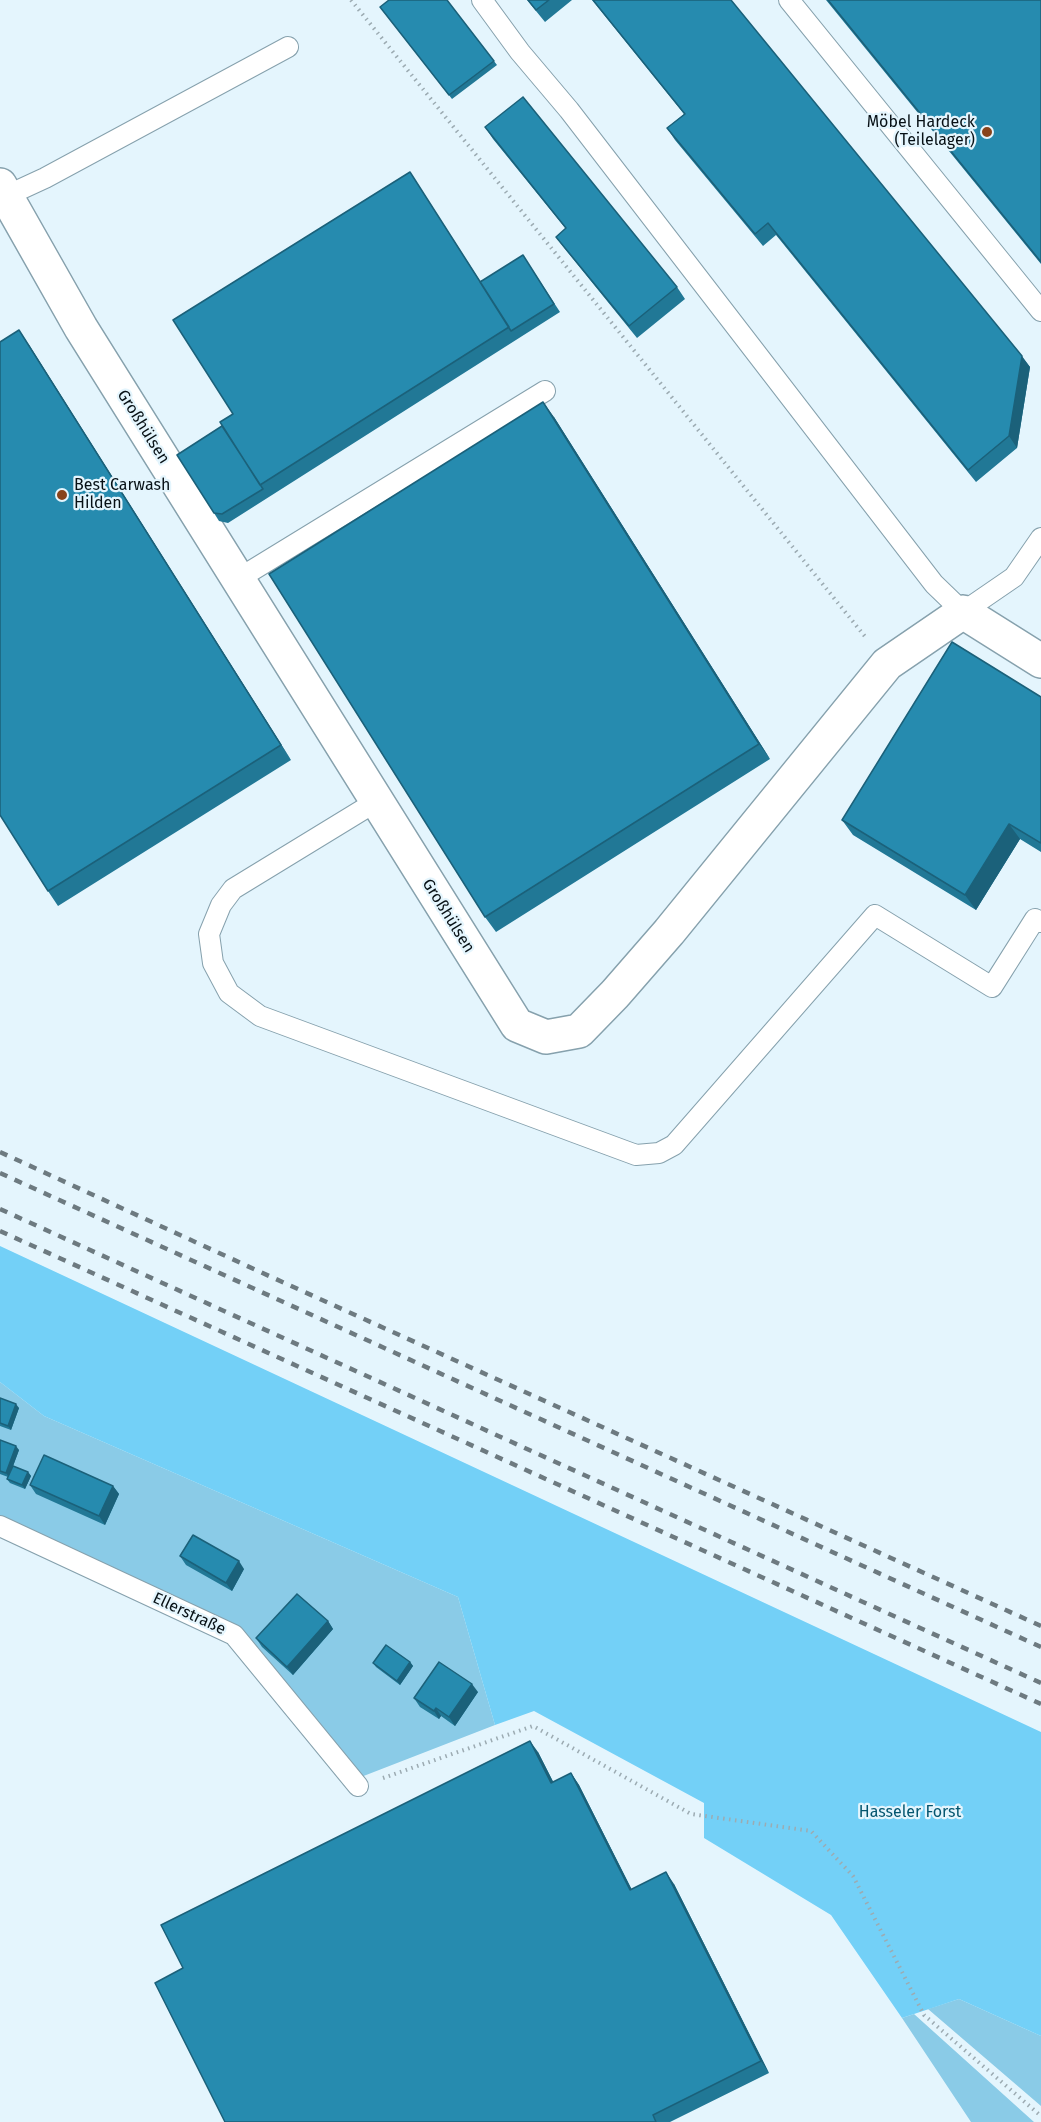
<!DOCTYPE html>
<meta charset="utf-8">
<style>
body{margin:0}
canvas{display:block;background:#e4f5fd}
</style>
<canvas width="1041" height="2122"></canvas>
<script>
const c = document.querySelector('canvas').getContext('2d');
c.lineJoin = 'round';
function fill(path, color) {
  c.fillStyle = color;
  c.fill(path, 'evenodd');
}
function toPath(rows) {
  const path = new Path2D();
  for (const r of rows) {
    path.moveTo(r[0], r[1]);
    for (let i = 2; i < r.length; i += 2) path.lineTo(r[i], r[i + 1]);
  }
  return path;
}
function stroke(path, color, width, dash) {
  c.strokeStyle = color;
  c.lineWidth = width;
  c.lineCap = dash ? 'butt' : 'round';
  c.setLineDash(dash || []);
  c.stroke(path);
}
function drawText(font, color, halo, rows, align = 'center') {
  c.font = font + ' "Fira Sans",sans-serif';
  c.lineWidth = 4.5;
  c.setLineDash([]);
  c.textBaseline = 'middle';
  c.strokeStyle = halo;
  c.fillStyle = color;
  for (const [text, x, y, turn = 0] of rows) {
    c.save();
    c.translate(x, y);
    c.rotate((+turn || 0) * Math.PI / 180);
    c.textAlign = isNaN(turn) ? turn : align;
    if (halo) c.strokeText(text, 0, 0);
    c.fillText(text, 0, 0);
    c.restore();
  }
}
const green = toPath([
 [0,1382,44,1416,458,1597,495,1725,361,1777,238,1631,0,1519],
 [959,1999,1041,2036,1041,2106,928,2009],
 [914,2014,1034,2122,971,2122,902,2018]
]);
const forest = toPath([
 [0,1246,1041,1732,1041,2036,959,1999,902,2018,831,1915,704,1838,704,1803,534,1711,495,1725,458,1597,44,1416,0,1382]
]);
const path = toPath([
 [351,0,867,639],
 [383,1778,533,1726,691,1814,811,1831,853,1876,924,2015,1041,2116]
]);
const lane = toPath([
 [482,0,520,52,569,110,934,584,963,612,1014,577,1041,538],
 [789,0,1041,311],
 [6,196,45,178,288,47],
 [238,579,545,391],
 [377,801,233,889,221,905,209,934,213,963,229,993,260,1016,636,1155,659,1153,674,1145,875,915,992,987,1035,919,1041,922],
 [0,1526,234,1635,358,1786]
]);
const street = toPath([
 [0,185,81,328,517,1025,546,1037,579,1031,615,994,669,932,887,664,963,612,1041,661]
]);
const rail = toPath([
 [0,1152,256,1270,1041,1626],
 [0,1173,1041,1647],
 [0,1209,1041,1683],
 [0,1231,1041,1704]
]);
const wall = toPath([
 [447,0,497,65,452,99,380,7],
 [527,0,572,0,545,22],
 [592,0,731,0,1030,367,1017,448,976,482,776,235,763,246,675,140,667,128,684,114],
 [826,0,1041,0,1041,264],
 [485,127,677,287,685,299,637,338,565,249,556,237,566,229,493,139],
 [410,172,480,281,528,263,560,312,228,523,219,521,214,513,233,414],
 [29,345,291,760,58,906,48,891],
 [554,417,770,759,496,932,485,917],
 [1041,697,1041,852,1020,839,976,910,853,835,842,820],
 [0,1398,19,1408,11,1430,0,1426],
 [0,1440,19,1450,13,1466,28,1472,31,1476,25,1489,10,1483,7,1479,8,1477,0,1474],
 [30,1485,113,1486,119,1494,105,1525,36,1494],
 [180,1556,244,1569,232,1591,186,1565],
 [328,1621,333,1629,293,1675,262,1647,256,1638],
 [410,1662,413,1666,400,1685,376,1667,373,1663],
 [478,1692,455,1726,441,1716,439,1719,420,1707,414,1698],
 [538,1752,553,1782,571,1773,579,1785,632,1890,674,1884,769,2073,670,2122,225,2122,183,1968]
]);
const shadedWall = toPath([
 [19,330,29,345,291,760,281,745],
 [1022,356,1030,367,1017,448,1009,436],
 [543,402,554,417,770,759,759,744],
 [1009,824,1020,839,976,910,965,895],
 [16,1404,19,1408,11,1430,8,1426],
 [16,1446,19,1450,9,1477,6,1473],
 [28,1472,31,1476,25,1489,22,1485],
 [113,1486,119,1494,105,1525,99,1516],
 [239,1561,244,1569,232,1591,226,1583],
 [328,1621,333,1629,293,1675,287,1667],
 [410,1662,413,1666,400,1685,397,1681],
 [472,1684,478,1692,455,1726,449,1717],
 [436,1708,441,1716,439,1719,434,1711],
 [530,1741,538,1752,560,1795,551,1783],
 [571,1773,579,1785,638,1902,630,1890],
 [666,1872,674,1884,769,2073,761,2061]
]);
const building = toPath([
 [389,0,447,0,494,61,449,95,380,7,389,0],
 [528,0,549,0,536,10,528,0],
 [593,0,731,0,1022,356,1009,436,968,470,768,223,755,234,667,128,685,114,593,0],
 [828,0,1041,0,1041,262,828,0],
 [523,97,677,287,629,326,556,237,566,228,485,127,523,97],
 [410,172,509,327,260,485,220,422,233,414,173,320,410,172],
 [523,255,554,304,511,331,480,282,523,255],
 [19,330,281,745,48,891,0,815,0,342,19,330],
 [543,402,759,744,485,917,269,574,543,402],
 [222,426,263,489,222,514,214,513,177,455,222,426],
 [952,642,1041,697,1041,843,1009,824,965,895,842,820,952,642],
 [0,1398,16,1404,8,1426,0,1423,0,1398],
 [0,1440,16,1446,6,1473,0,1471,0,1440],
 [44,1455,113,1486,99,1516,30,1485,44,1455],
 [13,1466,28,1472,22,1485,7,1479,13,1466],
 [193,1535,239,1561,226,1583,180,1556,193,1535],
 [297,1594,328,1621,287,1667,256,1638,297,1594],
 [386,1645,410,1662,397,1681,373,1663,386,1645],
 [439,1662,472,1684,449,1717,436,1708,434,1711,414,1698,439,1662],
 [530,1741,551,1783,571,1773,630,1890,666,1872,761,2061,653,2115,656,2122,225,2122,155,1983,183,1968,161,1925,530,1741]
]);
const markers = [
 [987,132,6,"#88431b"],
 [62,495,6,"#88431b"]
];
const poiNames = [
 ["Möbel Hardeck",975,123],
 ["(Teilelager)",975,141],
 ["Best Carwash",74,486,"left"],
 ["Hilden",74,504,"left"]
];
const streetNames = [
 ["Großhülsen",143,427,58],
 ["Großhülsen",448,916,58],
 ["Ellerstraße",189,1614,25]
];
const parkNames = [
 ["Hasseler Forst",910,1813]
];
fill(green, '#8acbe7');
fill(forest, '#73d0f7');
stroke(lane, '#86a1ad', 22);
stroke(street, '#86a1ad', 36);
stroke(path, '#9cabb2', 4, [1.5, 4.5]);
stroke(lane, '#fff', 20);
stroke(street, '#fff', 33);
stroke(rail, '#6d7a80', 4.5, [8, 8]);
fill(wall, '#217896');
fill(shadedWall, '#1b617a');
fill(building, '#268baf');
stroke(building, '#1b617a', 1.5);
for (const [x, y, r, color] of markers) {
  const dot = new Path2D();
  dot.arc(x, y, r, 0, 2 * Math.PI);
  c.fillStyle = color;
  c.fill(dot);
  stroke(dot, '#e4f5fd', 2);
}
drawText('16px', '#071015', '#e4f5fd', poiNames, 'right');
drawText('16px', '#071015', '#e4f5fd', streetNames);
drawText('16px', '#03556f', '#e4f5fd', parkNames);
</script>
